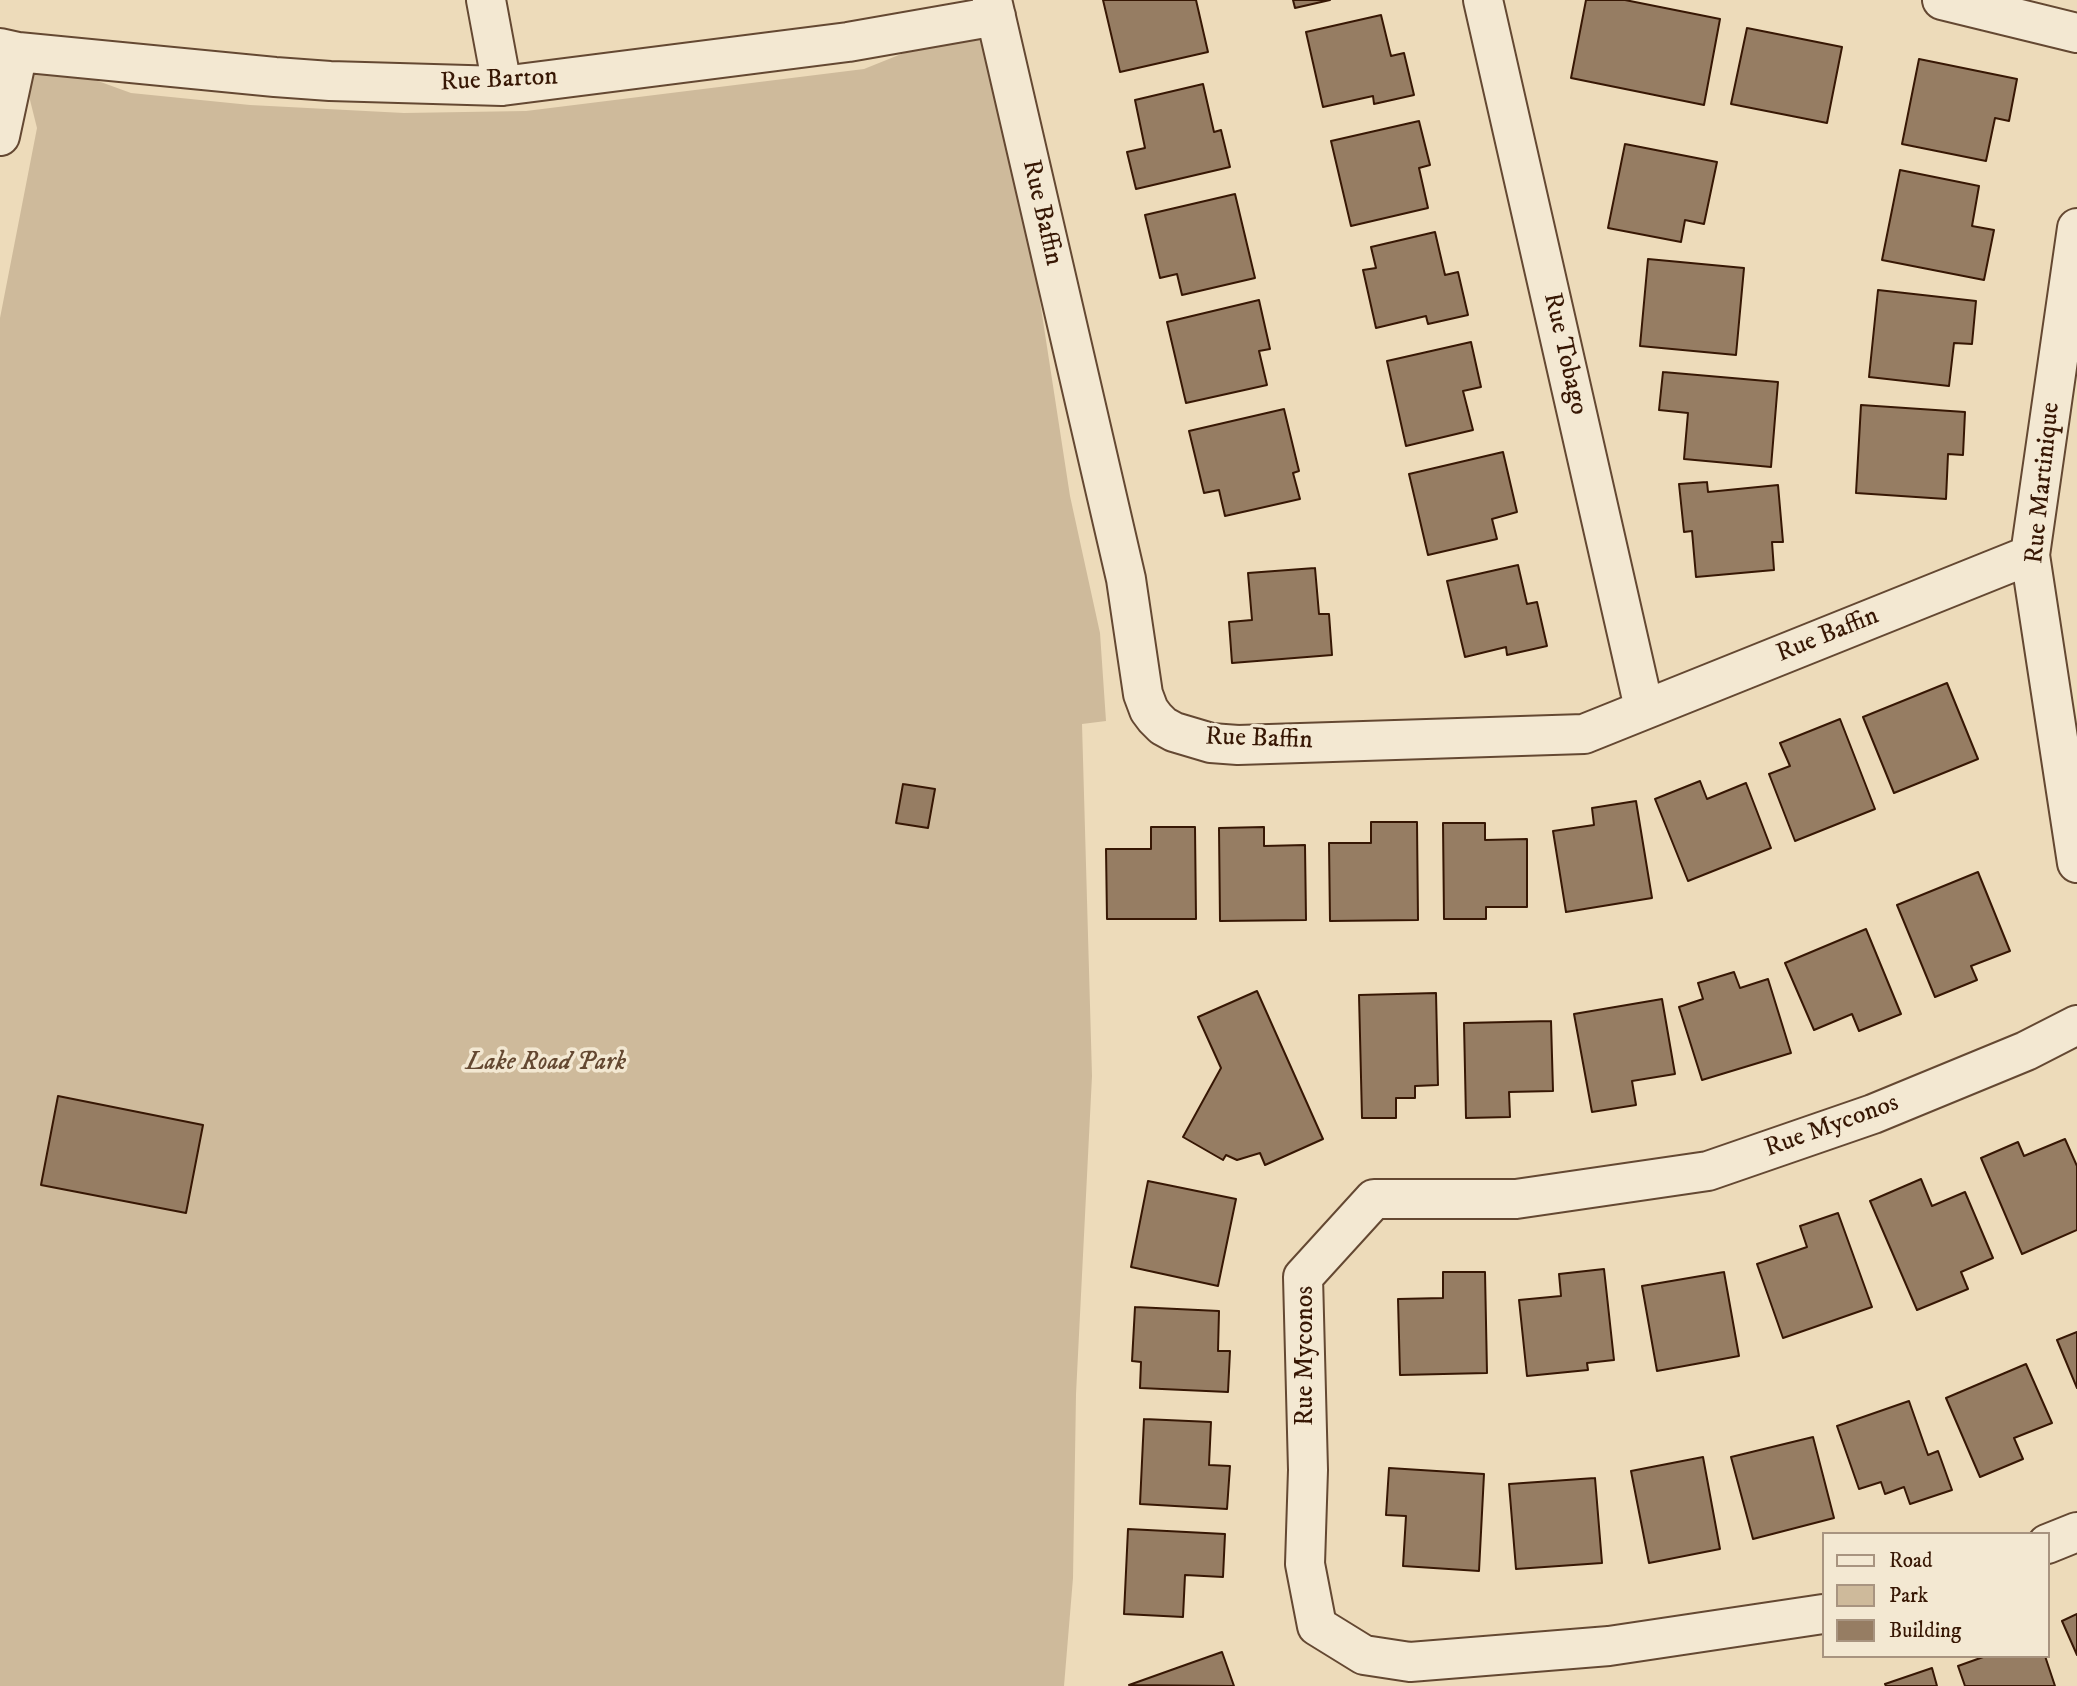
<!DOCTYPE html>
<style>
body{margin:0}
#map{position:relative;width:2077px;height:1686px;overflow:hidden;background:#eddbba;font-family:"IM FELL DW Pica",serif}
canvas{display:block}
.legend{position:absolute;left:1822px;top:1532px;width:228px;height:126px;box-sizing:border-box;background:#f3e8d2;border:2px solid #a89480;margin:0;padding:9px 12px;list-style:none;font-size:21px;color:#371704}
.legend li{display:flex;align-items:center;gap:14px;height:35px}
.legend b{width:35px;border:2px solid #a89480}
</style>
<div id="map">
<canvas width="2077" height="1686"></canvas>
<ul class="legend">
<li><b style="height:9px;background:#f3e8d2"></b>Road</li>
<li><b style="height:19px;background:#ceba9b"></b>Park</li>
<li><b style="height:19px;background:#967d63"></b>Building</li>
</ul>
</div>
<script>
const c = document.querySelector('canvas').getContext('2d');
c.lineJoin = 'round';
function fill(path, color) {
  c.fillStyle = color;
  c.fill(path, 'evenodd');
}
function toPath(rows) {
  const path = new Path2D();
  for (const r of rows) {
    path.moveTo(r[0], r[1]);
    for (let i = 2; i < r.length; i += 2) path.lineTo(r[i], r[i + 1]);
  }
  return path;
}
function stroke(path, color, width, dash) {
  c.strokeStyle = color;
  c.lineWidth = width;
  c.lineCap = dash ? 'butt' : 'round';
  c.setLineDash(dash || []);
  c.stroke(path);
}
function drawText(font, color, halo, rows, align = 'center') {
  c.font = font + ' "IM FELL DW Pica",serif';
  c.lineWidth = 7;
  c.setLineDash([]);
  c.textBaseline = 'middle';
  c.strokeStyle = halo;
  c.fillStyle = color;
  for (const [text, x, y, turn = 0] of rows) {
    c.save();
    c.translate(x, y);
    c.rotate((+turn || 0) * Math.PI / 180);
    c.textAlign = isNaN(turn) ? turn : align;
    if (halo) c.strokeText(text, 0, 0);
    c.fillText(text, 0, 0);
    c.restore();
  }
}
const green = toPath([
 [996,16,1070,496,1100,633,1106,721,1082,724,1092,1076,1076,1394,1073,1578,1064,1686,0,1686,0,318,37,128,18,52,131,93,250,105,404,113,526,111,864,69]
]);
const building = toPath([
 [1103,0,1196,0,1208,52,1120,72,1103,0],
 [1293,0,1330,0,1295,8,1293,0],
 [1586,0,1625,0,1720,19,1704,105,1571,78,1586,0],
 [1381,15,1391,56,1404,53,1414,95,1374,104,1373,96,1323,107,1306,32,1381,15],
 [1747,28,1842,47,1827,123,1731,104,1747,28],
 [1919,59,2017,79,2009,121,1995,118,1986,161,1902,144,1919,59],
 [1203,84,1214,132,1221,130,1230,167,1136,189,1127,152,1145,148,1135,100,1203,84],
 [1419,121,1430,165,1419,168,1428,208,1351,226,1331,141,1419,121],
 [1625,144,1717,162,1704,224,1685,220,1681,242,1608,228,1625,144],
 [1900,170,1979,186,1972,226,1994,230,1984,280,1882,260,1900,170],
 [1235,194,1255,278,1182,295,1177,274,1160,278,1145,215,1235,194],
 [1435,232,1445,275,1458,272,1468,315,1428,324,1426,316,1376,328,1363,270,1376,268,1371,247,1435,232],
 [1648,259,1744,268,1736,355,1640,346,1648,259],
 [1878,290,1976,301,1972,344,1954,343,1949,386,1869,377,1878,290],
 [1259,300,1270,349,1259,351,1267,385,1186,403,1167,322,1259,300],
 [1471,342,1481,387,1463,391,1473,430,1406,446,1387,361,1471,342],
 [1663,372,1778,382,1771,467,1684,459,1688,413,1659,410,1663,372],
 [1861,405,1965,412,1963,455,1948,454,1946,499,1856,493,1861,405],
 [1284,409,1299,471,1293,473,1300,499,1225,516,1219,490,1204,493,1189,431,1284,409],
 [1503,452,1517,512,1492,519,1497,539,1428,555,1409,474,1503,452],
 [1707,482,1708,492,1778,485,1783,542,1772,542,1774,570,1696,577,1692,531,1684,532,1679,484,1707,482],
 [1518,565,1527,604,1537,602,1547,646,1507,655,1506,647,1465,657,1447,581,1518,565],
 [1315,568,1319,614,1329,614,1332,655,1232,663,1229,622,1252,620,1248,573,1315,568],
 [1947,683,1978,759,1894,793,1863,717,1947,683],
 [1840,719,1875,809,1795,841,1769,774,1790,766,1780,743,1840,719],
 [1700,781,1707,799,1746,783,1771,848,1688,881,1655,799,1700,781],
 [903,784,935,789,928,828,896,823,903,784],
 [1636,801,1652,898,1566,912,1553,831,1594,825,1592,808,1636,801],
 [1371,822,1417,822,1418,920,1330,921,1329,843,1371,843,1371,822],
 [1443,823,1485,823,1485,840,1527,839,1527,907,1486,907,1486,919,1444,919,1443,823],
 [1151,827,1195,827,1196,919,1107,919,1106,849,1151,849,1151,827],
 [1264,827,1264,846,1305,845,1306,920,1220,921,1219,828,1264,827],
 [1978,872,2010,951,1971,966,1977,980,1935,997,1897,905,1978,872],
 [1866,929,1901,1014,1859,1031,1852,1014,1814,1030,1785,963,1866,929],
 [1734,972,1740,988,1768,979,1791,1053,1702,1080,1679,1007,1703,999,1698,983,1734,972],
 [1257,991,1323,1139,1265,1165,1260,1153,1237,1160,1226,1155,1223,1160,1183,1137,1221,1068,1198,1017,1257,991],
 [1436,993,1438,1085,1415,1086,1415,1098,1396,1098,1396,1118,1362,1118,1359,995,1436,993],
 [1662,999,1675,1074,1632,1081,1636,1105,1592,1112,1574,1014,1662,999],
 [1551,1021,1553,1091,1509,1092,1510,1117,1466,1118,1464,1023,1551,1021],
 [58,1096,203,1125,186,1213,41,1185,58,1096],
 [2065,1139,2077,1166,2077,1230,2022,1254,1981,1158,2018,1142,2024,1156,2065,1139],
 [1921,1179,1932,1206,1965,1192,1993,1258,1961,1272,1968,1289,1917,1310,1870,1201,1921,1179],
 [1148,1181,1236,1199,1218,1286,1131,1267,1148,1181],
 [1838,1213,1872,1307,1783,1338,1757,1264,1807,1247,1800,1226,1838,1213],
 [1604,1269,1614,1360,1587,1363,1588,1370,1527,1376,1519,1300,1561,1296,1559,1274,1604,1269],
 [1443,1272,1485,1272,1487,1373,1400,1375,1398,1299,1443,1298,1443,1272],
 [1724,1272,1739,1356,1657,1371,1642,1286,1724,1272],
 [1135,1307,1219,1311,1218,1351,1230,1351,1228,1392,1140,1388,1141,1362,1132,1361,1135,1307],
 [2077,1332,2077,1388,2057,1340,2077,1332],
 [2026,1364,2052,1423,2014,1438,2023,1459,1980,1477,1946,1398,2026,1364],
 [1909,1401,1928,1455,1938,1451,1952,1490,1910,1504,1904,1487,1885,1494,1881,1482,1859,1489,1837,1426,1909,1401],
 [1144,1419,1211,1422,1209,1465,1230,1466,1227,1509,1140,1504,1144,1419],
 [1813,1437,1834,1518,1753,1539,1731,1457,1813,1437],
 [1703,1457,1720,1549,1649,1563,1631,1471,1703,1457],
 [1389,1468,1484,1474,1479,1571,1403,1566,1406,1516,1386,1515,1389,1468],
 [1595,1478,1602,1563,1516,1569,1509,1484,1595,1478],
 [1128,1529,1225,1534,1223,1577,1185,1575,1183,1617,1124,1614,1128,1529],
 [2077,1614,2077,1655,2062,1621,2077,1614],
 [1222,1652,1234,1686,1129,1685,1188,1664,1222,1652],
 [1986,1656,2045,1656,2055,1686,1965,1686,1958,1666,1986,1656],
 [1932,1668,1937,1686,1886,1686,1885,1684,1932,1668]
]);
const minor = toPath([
 [486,0,502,86],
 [992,0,1126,579,1143,694,1149,710,1155,718,1163,726,1174,732,1211,743,1238,745,1584,734,2030,555],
 [1483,0,1644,708],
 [1942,0,2077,33],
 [0,48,18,52,275,77,330,81,502,86,848,42,996,16],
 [0,136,18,52],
 [2077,228,2030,555,2077,863],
 [2047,1544,2077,1532],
 [1823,1614,1609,1646,1410,1662,1364,1655,1317,1626,1305,1564,1308,1470,1303,1277,1374,1199,1516,1199,1708,1171,1873,1114,2026,1051,2077,1025]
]);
const streetNames = [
 ["Rue Barton",499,81,-3],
 ["Rue Baffin",1041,213,77],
 ["Rue Tobago",1564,354,77],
 ["Rue Martinique",2044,483,-84],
 ["Rue Baffin",1828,636,-22],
 ["Rue Baffin",1259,740,2],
 ["Rue Myconos",1832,1127,-20],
 ["Rue Myconos",1307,1356,-90]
];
const parkNames = [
 ["Lake Road Park",546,1064]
];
fill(green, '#ceba9b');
fill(building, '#967d63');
stroke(building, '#371704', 2);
stroke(minor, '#644832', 42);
stroke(minor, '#f3e8d2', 38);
drawText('26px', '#371704', '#f3e8d2', streetNames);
drawText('italic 26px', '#644831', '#f3e8d2', parkNames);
</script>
